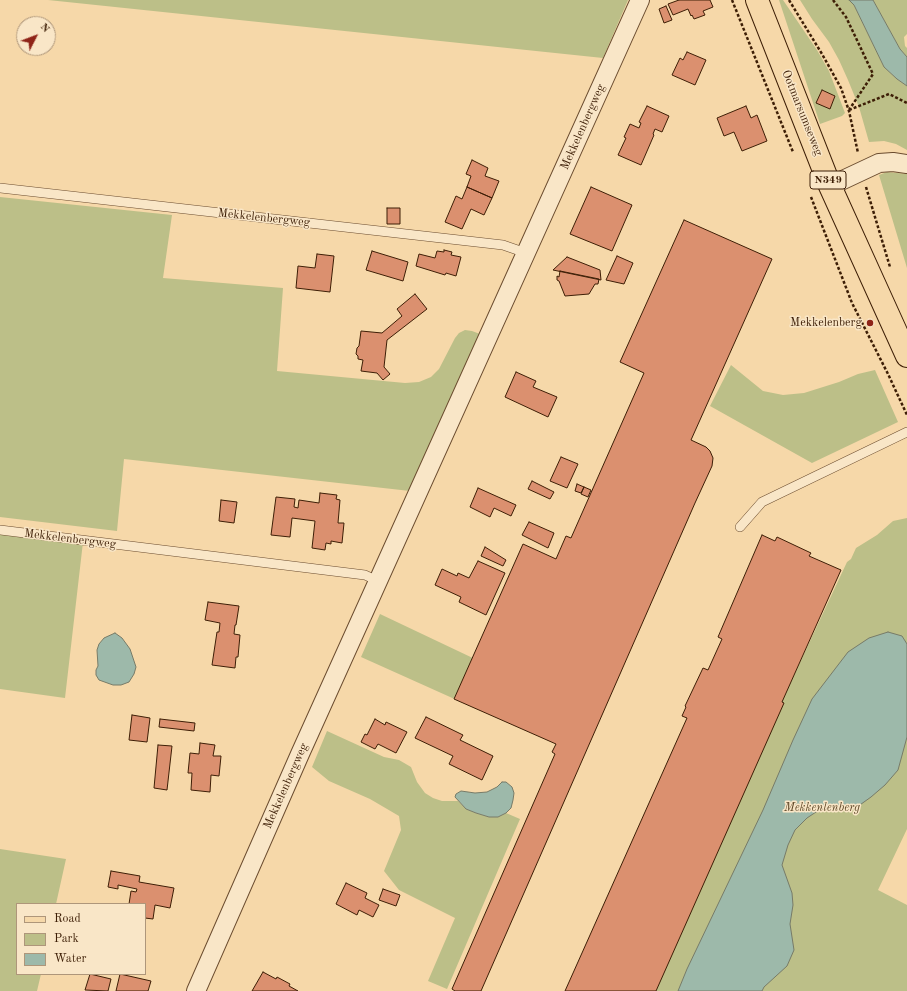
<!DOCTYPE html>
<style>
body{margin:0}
#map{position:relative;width:907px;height:991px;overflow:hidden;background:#f6d8a9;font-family:"Old Standard TT",serif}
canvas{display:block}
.legend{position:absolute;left:16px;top:903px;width:130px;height:72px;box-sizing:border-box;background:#f9e6c7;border:1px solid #ae967a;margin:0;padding:5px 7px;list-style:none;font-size:12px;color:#3d1e06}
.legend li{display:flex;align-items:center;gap:8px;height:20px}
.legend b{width:20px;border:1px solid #ae967a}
.north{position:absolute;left:16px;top:16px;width:40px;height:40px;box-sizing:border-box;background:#f9e6c7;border:1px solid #ae967a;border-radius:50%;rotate:48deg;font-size:11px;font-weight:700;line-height:16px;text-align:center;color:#3d1e06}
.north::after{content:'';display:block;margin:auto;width:14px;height:18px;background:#8f2418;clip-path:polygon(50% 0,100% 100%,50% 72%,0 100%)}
</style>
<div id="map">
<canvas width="907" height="991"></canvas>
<ul class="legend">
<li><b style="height:5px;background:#f6d8a9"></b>Road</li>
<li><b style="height:11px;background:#bcbf88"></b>Park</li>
<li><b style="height:11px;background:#9db9aa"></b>Water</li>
</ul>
<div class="north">N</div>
</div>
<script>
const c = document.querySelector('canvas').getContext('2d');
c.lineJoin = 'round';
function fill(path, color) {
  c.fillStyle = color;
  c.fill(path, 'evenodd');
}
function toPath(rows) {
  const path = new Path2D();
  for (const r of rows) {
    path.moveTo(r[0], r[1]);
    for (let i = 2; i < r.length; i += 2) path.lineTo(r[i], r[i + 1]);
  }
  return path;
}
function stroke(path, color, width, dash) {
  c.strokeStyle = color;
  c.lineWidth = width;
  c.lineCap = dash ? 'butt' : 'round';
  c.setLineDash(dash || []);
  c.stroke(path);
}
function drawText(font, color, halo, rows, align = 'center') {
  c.font = font + ' "Old Standard TT",serif';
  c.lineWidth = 3;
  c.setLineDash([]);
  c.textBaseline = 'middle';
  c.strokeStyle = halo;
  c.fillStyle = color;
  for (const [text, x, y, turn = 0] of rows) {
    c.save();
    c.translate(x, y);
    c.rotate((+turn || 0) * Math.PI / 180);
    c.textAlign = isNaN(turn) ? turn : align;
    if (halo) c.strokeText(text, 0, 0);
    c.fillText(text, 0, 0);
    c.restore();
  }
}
const green = toPath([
 [48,0,628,0,603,58],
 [779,0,783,0,817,50,829,71,845,113,842,116,820,124],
 [800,0,849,0,854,5,884,67,897,79,907,86,907,150,896,144,884,141,869,142,859,107,848,80,839,60,829,42,812,19],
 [873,0,907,0,907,34,904,37,905,46,907,48,907,57,900,49],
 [887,172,907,174,907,268,879,175],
 [0,197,172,215,163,278,283,288,277,371,405,383,419,382,431,377,439,369,455,338,459,333,465,330,472,331,480,334,410,491,124,459,117,531,0,517],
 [731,365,763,391,783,395,804,393,839,382,858,374,875,370,898,422,812,463,710,406],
 [907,518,907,829,878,890,907,905,907,991,646,991,847,562,851,559,856,548,877,535,893,521],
 [0,532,83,542,65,698,0,689],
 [380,614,477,660,459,701,361,657],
 [327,731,384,757,399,760,411,767,417,782,425,793,433,798,442,801,458,801,466,809,476,813,489,817,498,817,506,813,520,819,447,989,428,981,455,918,399,890,384,871,401,830,399,816,370,799,329,781,312,767],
 [0,849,66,859,56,904,17,904,17,974,41,974,37,991,0,991]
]);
const water = toPath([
 [849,0,873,0,900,49,907,57,907,86,897,79,884,67,854,5,849,0],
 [888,632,902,636,907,644,907,737,898,770,885,785,871,797,857,807,842,810,830,809,816,812,807,818,795,830,788,845,782,865,792,893,793,905,790,924,794,950,787,966,764,987,762,991,678,991,687,969,763,810,793,740,812,699,848,652,869,638,888,632],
 [115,633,122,638,130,649,136,667,134,674,129,682,121,685,113,685,99,680,96,675,96,670,98,666,97,650,99,644,104,638,115,633],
 [502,782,506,782,512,787,514,793,513,800,511,808,506,813,498,817,489,817,476,813,466,809,455,797,456,794,461,791,475,793,487,792,497,787,502,782]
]);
const building = toPath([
 [679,0,710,0,713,7,703,11,705,15,694,19,692,15,691,16,688,9,673,15,668,4,679,0],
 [666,6,672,20,664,23,659,9,666,6],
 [687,52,706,60,695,85,672,75,680,58,683,60,687,52],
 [822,90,835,96,830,109,816,103,822,90],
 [647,106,669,116,662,132,655,129,653,134,654,135,641,165,618,155,626,138,624,137,630,124,639,128,641,123,639,122,647,106],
 [746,106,751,118,757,115,767,141,742,151,734,132,724,136,717,118,746,106],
 [472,160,488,168,485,176,499,181,492,198,467,187,471,176,466,174,472,160],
 [467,187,492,198,484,215,471,209,462,229,445,222,456,196,462,199,467,187],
 [591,187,632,205,612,251,570,234,591,187],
 [387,208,400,208,400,224,387,224,387,208],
 [684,220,772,259,691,440,706,447,710,451,713,458,712,466,695,503,481,991,455,991,452,989,555,754,552,752,556,744,454,699,523,544,556,559,566,536,571,538,644,373,620,362,684,220],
 [444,250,452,252,451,255,461,257,456,276,446,273,445,275,416,266,419,254,435,258,437,251,444,252,444,250],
 [372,251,408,262,403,281,366,270,372,251],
 [317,254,334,256,330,292,296,288,298,266,315,268,317,254],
 [617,256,633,263,624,284,606,280,617,256],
 [567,257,600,270,601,280,553,270,567,257],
 [560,271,599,279,598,284,595,284,589,294,565,296,559,281,557,280,557,276,559,277,560,271],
 [415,294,427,309,387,340,384,367,390,374,383,380,377,373,361,371,363,360,358,359,358,356,356,354,357,348,359,346,361,331,382,333,402,316,397,309,415,294],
 [516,372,536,381,533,387,557,397,548,417,505,397,516,372],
 [561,457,578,464,567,488,550,481,561,457],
 [532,481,554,492,550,499,528,489,532,481],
 [577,484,584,487,581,493,575,491,577,484],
 [584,487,591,490,588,497,581,494,584,487],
 [478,488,516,505,511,516,494,508,490,517,470,507,478,488],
 [320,493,337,495,336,499,340,500,338,523,344,523,342,543,331,541,331,544,326,543,325,550,312,548,315,521,292,518,290,537,271,535,276,497,295,499,294,507,298,508,299,500,319,503,320,493],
 [221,500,237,502,234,523,219,521,221,500],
 [529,522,554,533,548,548,522,535,529,522],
 [762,535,775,541,777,537,811,553,809,556,841,570,782,702,784,703,656,991,565,991,687,718,682,716,686,707,685,706,703,668,708,670,722,639,718,637,762,535],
 [485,547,506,560,503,566,481,556,485,547],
 [478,561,505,573,486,615,459,602,461,597,435,585,442,569,457,576,458,573,469,578,478,561],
 [208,602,239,606,236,625,235,625,234,634,240,635,238,657,236,657,235,668,212,665,217,632,219,632,220,623,205,620,208,602],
 [132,715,150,718,147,742,129,740,132,715],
 [426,717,463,735,460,740,493,756,482,780,449,764,453,756,415,738,426,717],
 [160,719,195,723,194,731,159,727,160,719],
 [375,719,385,725,386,722,407,732,396,753,378,744,375,749,361,742,365,734,367,735,375,719],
 [200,743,215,745,213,756,221,756,219,776,211,775,210,792,191,790,192,773,188,773,190,753,199,754,200,743],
 [158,745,172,746,167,790,154,788,158,745],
 [111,871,140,876,139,882,174,888,170,908,155,905,153,919,145,918,145,904,129,904,131,891,136,892,137,889,118,885,118,889,108,887,111,871],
 [346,883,367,893,365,898,379,905,373,917,359,910,357,915,336,904,346,883],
 [383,889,400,895,396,906,379,900,383,889],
 [263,972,276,979,277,977,290,984,289,986,298,991,252,991,263,972],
 [90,974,111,979,108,991,85,990,90,974],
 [120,974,151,981,148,991,116,991,120,974]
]);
const path = toPath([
 [732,0,793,152],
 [789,0,822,54,841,88,849,111,858,153],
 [833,0,846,17,873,74,849,110],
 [849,110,889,94,907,103],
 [866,187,890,267],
 [811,197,852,303,888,374,907,415]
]);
const service = toPath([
 [0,188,503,245,526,253],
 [740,527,762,502,907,432],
 [0,530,365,575,378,581]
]);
const minor = toPath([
 [830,186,879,163,893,162,907,164],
 [196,991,300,754,640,0]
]);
const primary = toPath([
 [757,0,830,186,907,356]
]);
const markers = [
 [870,323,4,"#8f2418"]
];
const shields = [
 [828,180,36]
];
const shieldNames = [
 ["N349",828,180]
];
const streetNames = [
 ["Ootmarsumseweg",802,113,68],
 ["Mekkelenbergweg",583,127,-66],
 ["Mekkelenbergweg",264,218,6],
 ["Mekkelenbergweg",70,539,7],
 ["Mekkelenbergweg",286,786,-66]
];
const poiNames = [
 ["Mekkelenberg",862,323]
];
const parkNames = [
 ["Mekkenlenberg",822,808]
];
fill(green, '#bcbf88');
fill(water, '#9db9aa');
stroke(water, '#777b68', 1);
fill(building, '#db906f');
stroke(building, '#3d1e06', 1);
stroke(service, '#6b4c2f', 10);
stroke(minor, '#6b4c2f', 20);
stroke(primary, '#3d1e06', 24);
stroke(path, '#3d1e06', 2.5, [3, 2]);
stroke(service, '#f9e6c7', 9);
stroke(minor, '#f9e6c7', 18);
stroke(primary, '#f6d8a9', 22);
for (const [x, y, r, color] of markers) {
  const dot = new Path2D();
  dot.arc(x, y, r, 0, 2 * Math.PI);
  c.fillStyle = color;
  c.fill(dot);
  stroke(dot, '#f9e6c7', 1.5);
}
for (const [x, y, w] of shields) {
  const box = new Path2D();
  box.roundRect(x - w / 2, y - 9, w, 18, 3);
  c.fillStyle = '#f9e6c7';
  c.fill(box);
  stroke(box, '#3d1e06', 1);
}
drawText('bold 11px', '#3d1e06', null, shieldNames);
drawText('12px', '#3d1e06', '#f9e6c7', streetNames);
drawText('12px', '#3d1e06', '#f9e6c7', poiNames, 'right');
drawText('italic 12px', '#5d4626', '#f9e6c7', parkNames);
</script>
